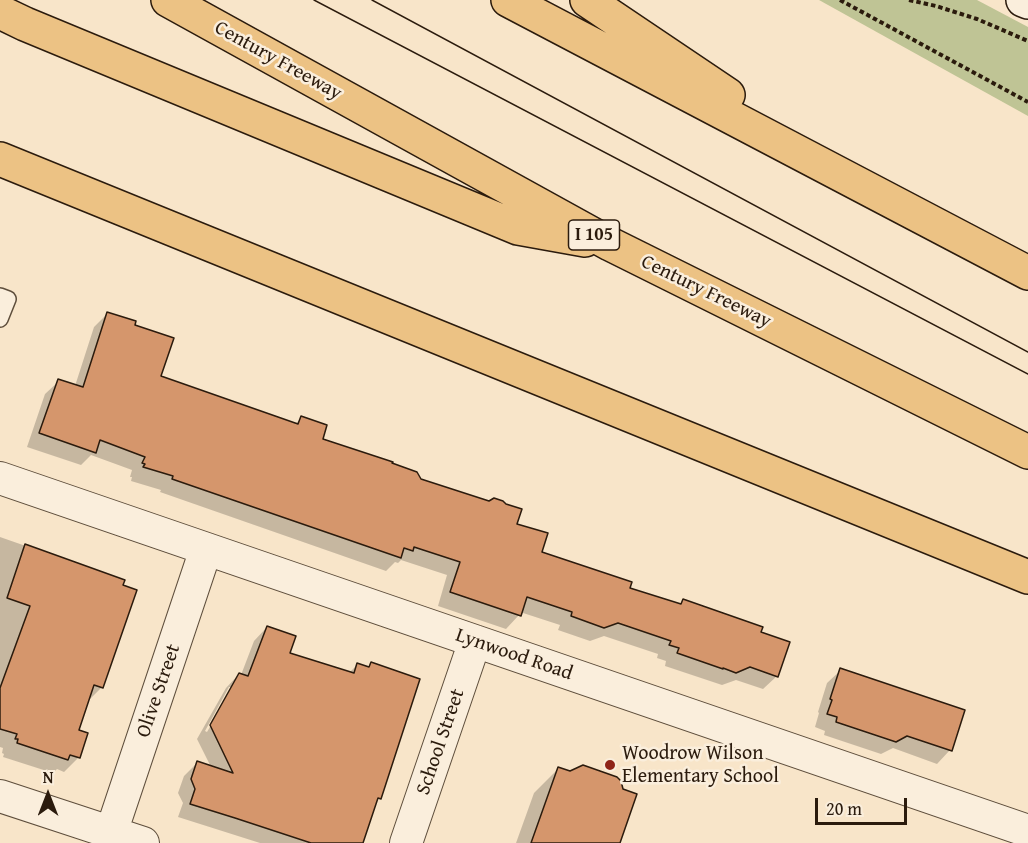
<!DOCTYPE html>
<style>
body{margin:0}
#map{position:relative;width:1028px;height:843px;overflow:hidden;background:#f8e5c9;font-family:"Gentium Book Plus",serif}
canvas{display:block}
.north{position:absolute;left:18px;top:765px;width:60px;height:60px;-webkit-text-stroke:4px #faeedc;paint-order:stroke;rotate:0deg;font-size:16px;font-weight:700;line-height:24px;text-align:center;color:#2b1b0d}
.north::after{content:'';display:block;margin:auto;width:21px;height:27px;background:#2b1b0d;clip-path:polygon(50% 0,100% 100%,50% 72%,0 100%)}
.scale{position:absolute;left:815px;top:798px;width:92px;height:27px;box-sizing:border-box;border:3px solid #2b1b0d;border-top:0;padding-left:8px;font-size:18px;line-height:21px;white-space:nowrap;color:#2b1b0d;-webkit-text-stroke:4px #faeedc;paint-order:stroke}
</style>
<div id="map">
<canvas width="1028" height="843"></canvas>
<div class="north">N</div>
<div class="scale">20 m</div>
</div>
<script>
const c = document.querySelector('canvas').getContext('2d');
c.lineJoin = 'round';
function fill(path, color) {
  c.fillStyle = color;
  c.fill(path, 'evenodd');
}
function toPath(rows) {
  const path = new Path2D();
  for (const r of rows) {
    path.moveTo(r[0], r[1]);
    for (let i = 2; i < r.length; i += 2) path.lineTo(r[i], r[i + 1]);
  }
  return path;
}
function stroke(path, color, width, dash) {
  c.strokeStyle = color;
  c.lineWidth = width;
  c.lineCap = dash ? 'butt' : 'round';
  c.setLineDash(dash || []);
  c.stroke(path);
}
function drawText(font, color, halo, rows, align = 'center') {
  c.font = font + ' "Gentium Book Plus",serif';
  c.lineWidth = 5;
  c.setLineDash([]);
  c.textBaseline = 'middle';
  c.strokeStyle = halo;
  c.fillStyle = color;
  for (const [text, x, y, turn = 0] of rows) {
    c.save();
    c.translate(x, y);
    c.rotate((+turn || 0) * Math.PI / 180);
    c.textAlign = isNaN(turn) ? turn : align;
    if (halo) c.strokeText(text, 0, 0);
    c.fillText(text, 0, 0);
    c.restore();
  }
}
const green = toPath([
 [819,0,977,0,1028,27,1028,116]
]);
const shadow = toPath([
 [107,314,133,326,159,377,295,424,302,418,321,440,420,480,515,525,540,553,628,589,679,605,683,601,759,633,777,676,763,689,736,680,722,685,665,666,666,661,657,658,658,654,604,636,590,641,558,630,560,625,520,612,519,615,506,629,438,606,447,575,401,560,398,563,395,562,386,571,160,492,161,490,131,481,132,477,130,477,132,470,91,455,81,465,27,447,45,394,59,381,75,386,94,327],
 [0,537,123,580,102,687,87,702,77,731,79,757,64,772,57,769,53,773,3,757,4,754,2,753,3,748,0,747],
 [267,627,288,654,349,673,357,665,367,668,371,664,379,798,375,803,358,843,260,843,178,817,183,803,178,793,184,776,197,763,211,767,197,739,226,688,239,674,241,675,254,641],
 [229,687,233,687,207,732,205,731],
 [841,670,950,750,937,764,893,748,881,754,824,735,825,731,815,727,819,713,818,712,827,683],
 [559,768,618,843,516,843,534,793]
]);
const building = toPath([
 [107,312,136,321,135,325,174,338,161,376,298,424,301,416,327,425,323,439,393,462,392,463,417,472,421,479,489,501,494,498,503,501,506,504,522,509,517,524,548,533,542,552,632,582,630,588,681,604,683,599,763,627,761,632,790,642,778,677,750,667,736,673,723,668,723,669,677,653,679,648,669,645,671,641,618,623,604,628,571,616,572,612,527,597,521,616,450,592,460,562,414,547,413,551,404,548,401,558,172,479,173,476,143,467,145,464,142,463,145,457,100,440,96,453,39,433,58,379,83,387,107,312],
 [25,544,125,580,123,585,137,590,103,688,94,685,79,730,88,733,80,758,70,755,68,760,17,743,18,739,15,739,17,734,0,729,0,688,30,606,7,598,25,544],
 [267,626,296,636,290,653,354,673,357,663,369,667,371,662,420,679,381,799,378,798,363,843,311,843,235,818,190,804,195,789,191,779,197,761,233,773,210,725,239,673,248,676,267,626],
 [840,668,965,710,952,751,907,736,896,742,836,722,837,717,827,714,832,700,830,699,840,668],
 [583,765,617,777,621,781,623,789,637,794,620,843,531,843,558,767,570,771,583,765]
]);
const path = toPath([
 [840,0,1028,102],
 [909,0,936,6,977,19,1028,41]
]);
const lane = toPath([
 [0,296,8,299,0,319]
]);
const street = toPath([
 [0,478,1028,831],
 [0,796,143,843],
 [111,833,206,549],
 [406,843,475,641]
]);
const secondary = toPath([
 [1023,0,1028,2]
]);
const highway = toPath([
 [168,0,610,244,1028,452],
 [508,0,1028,273],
 [587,0,728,95],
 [0,12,25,24,518,228,585,240],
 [0,159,1028,577]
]);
const tram = toPath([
 [314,0,1028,374],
 [372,0,1028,352]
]);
const markers = [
 [610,765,6,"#8f2418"]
];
const shields = [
 [594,235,51]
];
const shieldNames = [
 ["I 105",594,235]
];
const streetNames = [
 ["Century Freeway",278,61,29],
 ["Century Freeway",706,292,26],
 ["Lynwood Road",514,655,19],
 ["Olive Street",159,691,-71],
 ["School Street",441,742,-71]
];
const poiNames = [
 ["Woodrow Wilson",622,754],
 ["Elementary School",622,777]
];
fill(green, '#bfc495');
fill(shadow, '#0003');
fill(building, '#d5966c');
stroke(building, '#2b1b0d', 1.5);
stroke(lane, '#5e4e3c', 18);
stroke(street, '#5e4e3c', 34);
stroke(secondary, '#2b1b0d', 36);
stroke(highway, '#2b1b0d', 36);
stroke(path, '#2b1b0d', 4, [4.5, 3]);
stroke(lane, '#faeedc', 15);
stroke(street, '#faeedc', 32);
stroke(secondary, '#faeedc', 33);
stroke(highway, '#ecc284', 33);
stroke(tram, '#2b1b0d', 1.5);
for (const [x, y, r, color] of markers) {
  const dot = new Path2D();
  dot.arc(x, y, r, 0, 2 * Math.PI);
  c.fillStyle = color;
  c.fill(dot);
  stroke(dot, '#faeedc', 2);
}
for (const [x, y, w] of shields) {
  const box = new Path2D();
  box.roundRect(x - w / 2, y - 15, w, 30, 4.5);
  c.fillStyle = '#faeedc';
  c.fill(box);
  stroke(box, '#2b1b0d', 1.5);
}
drawText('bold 18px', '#2b1b0d', null, shieldNames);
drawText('20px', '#2b1b0d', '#faeedc', streetNames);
drawText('20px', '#2b1b0d', '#faeedc', poiNames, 'left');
</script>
